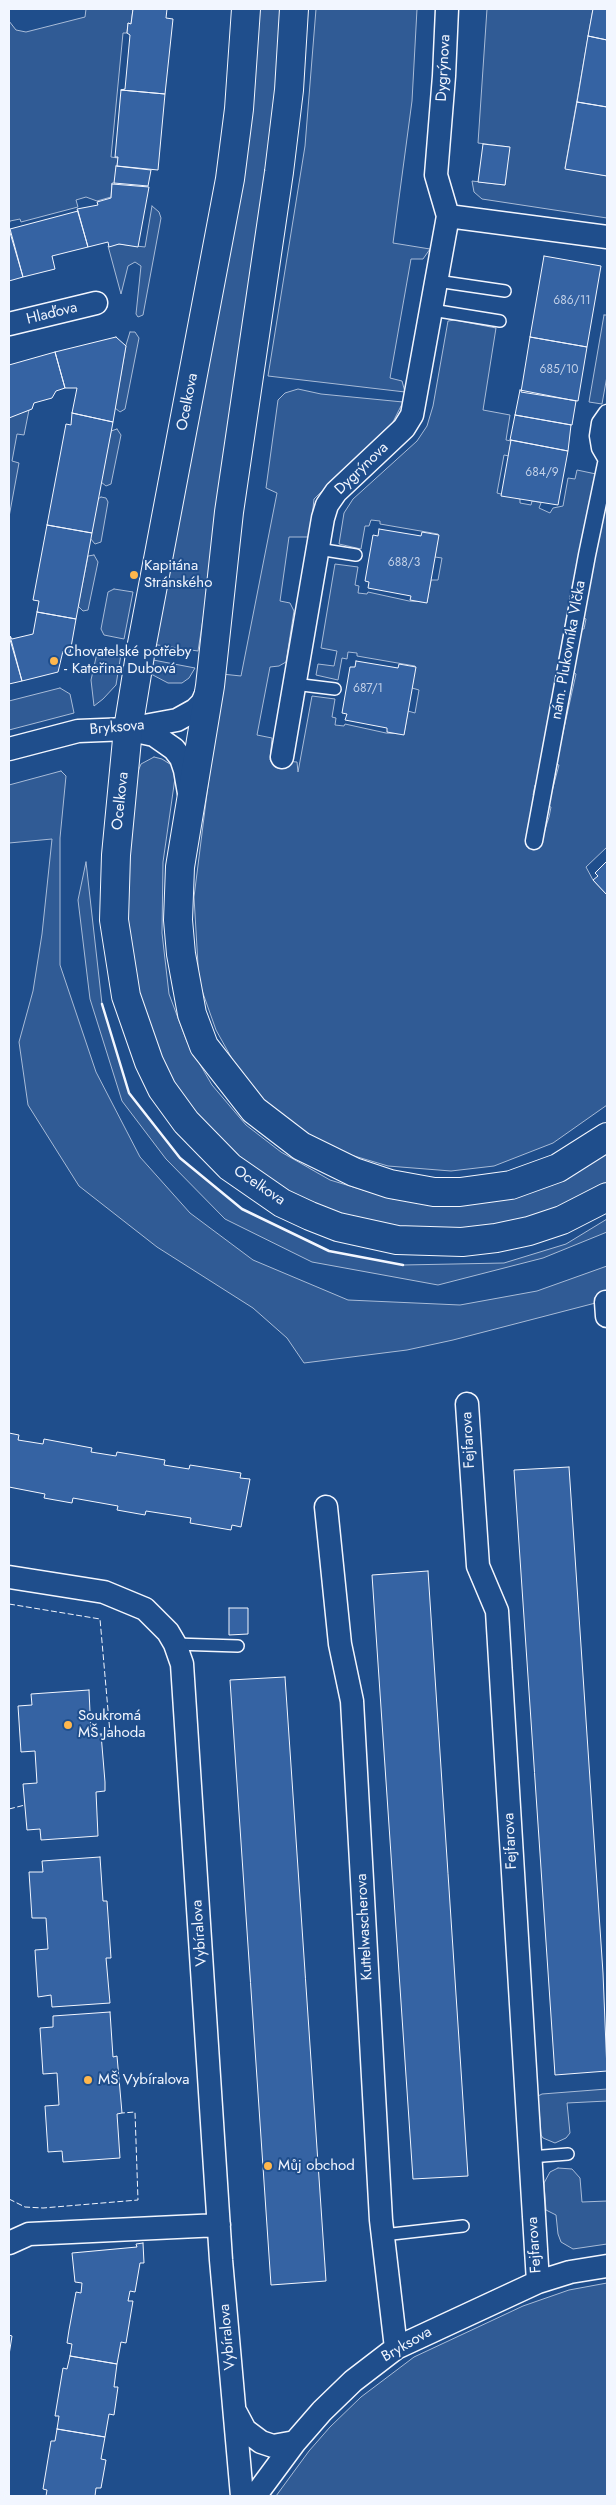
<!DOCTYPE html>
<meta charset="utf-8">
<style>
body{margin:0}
#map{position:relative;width:616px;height:2505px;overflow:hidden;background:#1f4e8c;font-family:Jost,sans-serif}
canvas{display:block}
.frame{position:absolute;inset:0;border:10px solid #f2f6ff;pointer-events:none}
</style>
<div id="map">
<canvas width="616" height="2505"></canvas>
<div class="frame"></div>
</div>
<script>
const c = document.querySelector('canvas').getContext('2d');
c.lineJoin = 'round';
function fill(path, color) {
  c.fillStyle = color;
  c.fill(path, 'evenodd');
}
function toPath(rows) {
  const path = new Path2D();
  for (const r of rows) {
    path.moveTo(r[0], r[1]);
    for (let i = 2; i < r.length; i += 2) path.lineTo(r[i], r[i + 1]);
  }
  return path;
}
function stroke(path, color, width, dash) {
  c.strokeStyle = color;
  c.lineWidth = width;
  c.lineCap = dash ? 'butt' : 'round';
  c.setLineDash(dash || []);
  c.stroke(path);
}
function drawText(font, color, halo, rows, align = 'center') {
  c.font = font + ' Jost,sans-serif';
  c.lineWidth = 4;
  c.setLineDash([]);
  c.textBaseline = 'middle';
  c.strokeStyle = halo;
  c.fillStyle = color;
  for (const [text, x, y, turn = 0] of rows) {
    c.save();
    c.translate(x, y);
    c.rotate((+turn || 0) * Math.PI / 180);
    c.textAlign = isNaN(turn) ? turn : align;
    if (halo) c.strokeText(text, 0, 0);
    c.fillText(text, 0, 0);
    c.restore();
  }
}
const green = toPath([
 [86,9,133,9,131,24,128,23,127,33,123,33,111,157,118,158,115,183,112,183,111,197,97,201,86,197,76,200,78,207,21,222,20,219,10,221,9,225,9,21,16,30,26,32,85,17,86,9],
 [253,9,288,9,273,169,198,651,151,644,253,9],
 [316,9,417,9,412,101,393,243,430,249,423,259,411,259,390,378,402,381,405,392,268,376,305,146,316,9],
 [487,9,593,9,565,168,607,176,607,218,482,199,474,192,472,181,505,185,509,147,478,143,487,9],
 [152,206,159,212,161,218,143,315,138,317,136,314,141,266,135,262,128,266,121,294,108,246,119,244,145,247,152,206],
 [604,315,607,315,607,376,602,404,589,402,604,315],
 [455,320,496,328,483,410,510,415,506,440,511,441,509,456,504,455,497,493,520,499,520,503,531,505,532,501,539,502,541,503,539,508,550,513,553,508,563,506,568,478,575,479,577,470,596,474,571,593,559,659,561,660,537,785,535,785,533,795,536,797,541,842,549,817,551,807,548,806,559,765,556,764,576,674,573,672,582,629,584,629,586,619,583,617,607,485,607,847,586,867,593,880,607,895,607,1105,553,1143,494,1166,451,1171,388,1166,334,1150,307,1134,265,1102,236,1066,216,1030,199,982,194,897,222,674,241,676,277,493,266,488,278,400,285,393,298,389,321,394,403,402,393,422,314,499,310,537,289,537,280,601,290,603,294,611,286,662,279,666,270,667,257,735,272,738,270,760,297,762,298,772,312,696,335,699,332,717,336,718,335,725,344,726,345,724,386,733,404,734,408,711,415,713,419,690,412,688,415,666,357,656,357,653,348,652,347,659,342,658,338,680,316,675,318,664,334,666,337,651,321,648,335,564,358,567,355,585,359,586,358,593,367,594,368,592,409,601,427,602,431,580,438,580,442,558,435,557,438,534,380,524,380,521,371,520,369,526,365,526,361,549,339,544,344,513,353,499,417,441,427,426,433,406,448,321,455,320],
 [130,332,135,332,139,338,125,409,120,412,115,408,126,345,130,332],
 [29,410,24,435,17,434,12,461,19,463,9,517,9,417,29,410],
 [117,429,121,435,111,484,106,486,101,482,111,431,117,429],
 [101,497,106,498,108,502,101,542,95,544,90,538,98,499,101,497],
 [94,555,98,562,88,610,83,611,78,606,88,556,94,555],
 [114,589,133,592,124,639,104,635,101,629,108,592,114,589],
 [103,650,121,654,116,685,103,699,94,706,91,680,97,653,103,650],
 [148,659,195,668,189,678,182,683,168,683,151,674,146,666,148,659],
 [60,688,70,694,74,713,9,730,9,701,60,688],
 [154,757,162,759,173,766,175,778,163,862,162,933,169,994,187,1042,212,1085,246,1125,281,1152,330,1180,393,1199,428,1203,607,1147,607,1186,595,1195,492,1233,369,1227,299,1201,248,1173,167,1082,140,1006,126,936,132,786,141,764,154,757],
 [61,771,66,776,60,838,60,965,96,1072,140,1157,190,1213,253,1260,348,1300,460,1305,537,1291,607,1266,607,1300,453,1340,407,1350,304,1363,287,1338,253,1308,157,1247,79,1186,28,1105,19,1042,33,991,42,934,52,839,9,843,9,785,61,771],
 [86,862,102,1004,129,1093,180,1158,242,1209,329,1251,403,1265,504,1263,566,1244,607,1219,607,1232,543,1258,438,1285,312,1262,225,1219,166,1159,122,1101,90,999,78,900,86,862],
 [607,2089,607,2101,567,2103,570,2133,566,2138,555,2143,543,2138,541,2135,538,2096,542,2094,607,2089],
 [558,2168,572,2169,580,2178,582,2202,607,2201,607,2244,573,2249,561,2242,558,2234,556,2215,546,2210,544,2183,550,2172,558,2168],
 [607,2283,607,2496,276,2496,309,2451,330,2427,361,2397,414,2357,523,2306,569,2290,607,2283]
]);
const building = toPath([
 [133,9,167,9,166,18,173,19,165,94,121,90,125,89,130,35,127,33,128,23,131,24,133,9],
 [593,9,607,9,607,40,588,36,593,9],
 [588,36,607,40,607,107,577,102,588,36],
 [121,90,165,94,158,170,117,166,118,157,115,157,121,90],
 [577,102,607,107,607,176,565,169,577,102],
 [483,144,510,147,505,185,478,182,483,144],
 [116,166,151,170,148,186,114,183,116,166],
 [112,184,149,187,138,247,119,244,109,247,108,242,88,247,77,209,98,205,97,202,111,198,112,184],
 [78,211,88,247,52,256,55,269,23,277,10,229,78,211],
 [9,229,23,277,9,281,9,229],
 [544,256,601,266,587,347,530,337,544,256],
 [116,337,126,346,113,422,72,413,77,388,65,388,55,352,116,337],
 [530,337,587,347,578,401,521,392,530,337],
 [55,352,65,388,56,391,52,398,34,403,32,409,9,418,9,365,55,352],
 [520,390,576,401,572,425,515,415,520,390],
 [72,413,113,422,92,533,47,525,66,424,71,425,72,413],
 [515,415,571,425,568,451,510,440,515,415],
 [511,440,568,451,558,505,501,496,511,440],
 [47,525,92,533,76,619,37,612,39,601,33,600,47,525],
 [379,529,421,536,422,532,439,535,427,603,410,600,411,596,368,588,369,582,365,581,373,535,378,536,379,529],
 [37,612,76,619,70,653,63,651,58,672,22,681,10,636,12,639,33,634,37,612],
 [9,636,22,681,9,684,9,636],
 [356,661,398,668,399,664,416,667,404,735,387,732,387,728,345,720,347,714,342,713,350,667,355,667,356,661],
 [607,861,607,895,593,880,598,876,595,873,607,861],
 [9,1433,19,1435,18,1440,43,1444,44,1439,92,1448,91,1452,116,1456,117,1452,165,1460,164,1465,189,1469,190,1465,241,1473,240,1478,250,1479,241,1527,232,1525,231,1530,190,1523,191,1518,146,1511,145,1515,117,1510,118,1506,73,1498,72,1503,44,1498,45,1494,9,1487,9,1433],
 [569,1467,603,1973,607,2071,555,2075,514,1470,569,1467],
 [428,1571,468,2176,413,2179,372,1575,428,1571],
 [229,1608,248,1608,248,1634,229,1635,229,1608],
 [285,1677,326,2281,271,2285,230,1680,285,1677],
 [89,1690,91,1734,101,1734,105,1782,105,1791,96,1792,98,1836,41,1840,40,1829,27,1830,23,1784,37,1783,35,1751,21,1752,18,1706,32,1705,31,1694,89,1690],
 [100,1857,103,1901,107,1901,111,1958,106,1958,110,2003,52,2007,51,1995,38,1997,35,1950,48,1949,46,1918,32,1918,29,1872,43,1872,42,1861,100,1857],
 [110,2012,113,2057,117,2056,122,2113,117,2114,120,2158,63,2162,62,2151,48,2152,45,2106,59,2105,57,2073,43,2074,40,2028,53,2027,53,2016,110,2012],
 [143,2243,144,2263,140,2263,135,2292,130,2291,128,2301,133,2301,126,2343,121,2342,117,2364,70,2356,72,2344,67,2343,69,2330,76,2292,81,2293,82,2283,75,2282,72,2253,137,2247,136,2244,143,2243],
 [9,2335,12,2336,9,2355,9,2335],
 [70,2356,117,2364,114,2387,118,2387,114,2415,109,2414,105,2437,57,2429,59,2416,55,2416,63,2368,67,2369,70,2356],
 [57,2429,105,2437,101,2459,106,2460,101,2488,96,2488,95,2496,46,2496,47,2490,43,2489,51,2441,55,2441,57,2429]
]);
const service = toPath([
 [437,281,505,291],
 [432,310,500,321],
 [318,549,356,555],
 [294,684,335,689],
 [175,1644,238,1646],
 [530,2157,568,2154],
 [383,2235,463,2226]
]);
const pedestrian = toPath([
 [607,413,600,423,598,436,600,448,607,460],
 [534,841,587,555,607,459]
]);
const minor = toPath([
 [447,9,444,76,436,175,448,216],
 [9,324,96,303],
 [131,730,154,735,174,749,181,758,185,770,189,793],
 [9,749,78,731,128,729,177,720,195,710,202,703,209,688],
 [282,757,323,518,327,505,336,492,404,428,412,415,448,216,607,237],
 [606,1302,607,1316],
 [467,1404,478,1566,497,1611,538,2282],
 [326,1507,340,1644,352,1701,381,2220,396,2348],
 [9,1577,104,1592,145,1609,168,1632,175,1644,182,1664,221,2260,242,2496],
 [9,2243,29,2234,219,2225],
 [236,2413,245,2430,261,2442,273,2446,295,2442],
 [255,2496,295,2442,322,2411,353,2381,396,2348,538,2282,570,2272,607,2266]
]);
const tertiary = toPath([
 [246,9,239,109,230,179,141,649,128,729,116,855,114,920,126,996,149,1062,162,1089,186,1122,230,1167,282,1203,310,1216,338,1227,397,1240,462,1242,496,1238,529,1231,562,1220,607,1197],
 [294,9,289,90,279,172,229,512,210,686,180,867,178,920,181,954,192,1014,204,1046,254,1110,301,1146,354,1172,390,1184,434,1192,460,1192,511,1185,558,1168,607,1137]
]);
const fence = toPath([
 [9,1604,100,1619,110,1733,101,1734],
 [9,1809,25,1805],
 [9,2199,25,2207,43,2208,138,2200,135,2112,122,2113]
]);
const wall = toPath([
 [102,1004,129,1093,180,1158,242,1209,329,1251,403,1265]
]);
const markers = [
 [134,575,5,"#ffb74d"],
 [54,661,5,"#ffb74d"],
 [68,1725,5,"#ffb74d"],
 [88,2080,5,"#ffb74d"],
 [268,2166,5,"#ffb74d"]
];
const numberNames = [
 ["686/11",572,301],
 ["685/10",559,370],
 ["684/9",542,473],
 ["688/3",404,563],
 ["687/1",368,689]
];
const streetNames = [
 ["Dygrýnova",444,68,-87],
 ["Hlaďova",52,314,-14],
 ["Ocelkova",188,402,-79],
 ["Dygrýnova",362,469,-44],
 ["nám. Plukovníka Vlčka",569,650,-80],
 ["Bryksova",117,728,-5],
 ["Ocelkova",121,801,-84],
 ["Ocelkova",259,1186,34],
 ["Fejfarova",469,1440,-93],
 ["Fejfarova",511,1841,-93],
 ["Kuttelwascherova",365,1927,-93],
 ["Vybíralova",200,1933,-94],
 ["Fejfarova",535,2245,-94],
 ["Vybíralova",228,2337,-95],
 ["Bryksova",407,2345,-30]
];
const poiNames = [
 ["Kapitána",144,566],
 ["Stránského",144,583],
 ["Chovatelské potřeby",64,652],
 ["- Kateřina Dubová",64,669],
 ["Soukromá",78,1716],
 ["MŠ Jahoda",78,1733],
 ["MŠ Vybíralova",98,2080],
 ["Můj obchod",278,2166]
];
fill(green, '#305b95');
stroke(green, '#a8bbd7', 1);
fill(building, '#3563a3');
stroke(building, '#f2f6ff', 1);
stroke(service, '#f2f6ff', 14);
stroke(pedestrian, '#f2f6ff', 19);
stroke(minor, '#f2f6ff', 25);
stroke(tertiary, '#f2f6ff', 30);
stroke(service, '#1f4e8c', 11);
stroke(pedestrian, '#1f4e8c', 16);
stroke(minor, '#1f4e8c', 22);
stroke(tertiary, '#1f4e8c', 28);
stroke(fence, '#f2f6ff', 1, [6, 2.5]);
stroke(wall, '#f2f6ff', 2.5);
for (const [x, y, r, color] of markers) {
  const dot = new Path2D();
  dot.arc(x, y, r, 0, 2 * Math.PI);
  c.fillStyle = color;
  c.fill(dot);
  stroke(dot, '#1f4e8c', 2);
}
drawText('12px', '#c3d1e8', null, numberNames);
drawText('15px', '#f2f6ff', '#1f4e8c', streetNames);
drawText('15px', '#f2f6ff', '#1f4e8c', poiNames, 'left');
</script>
